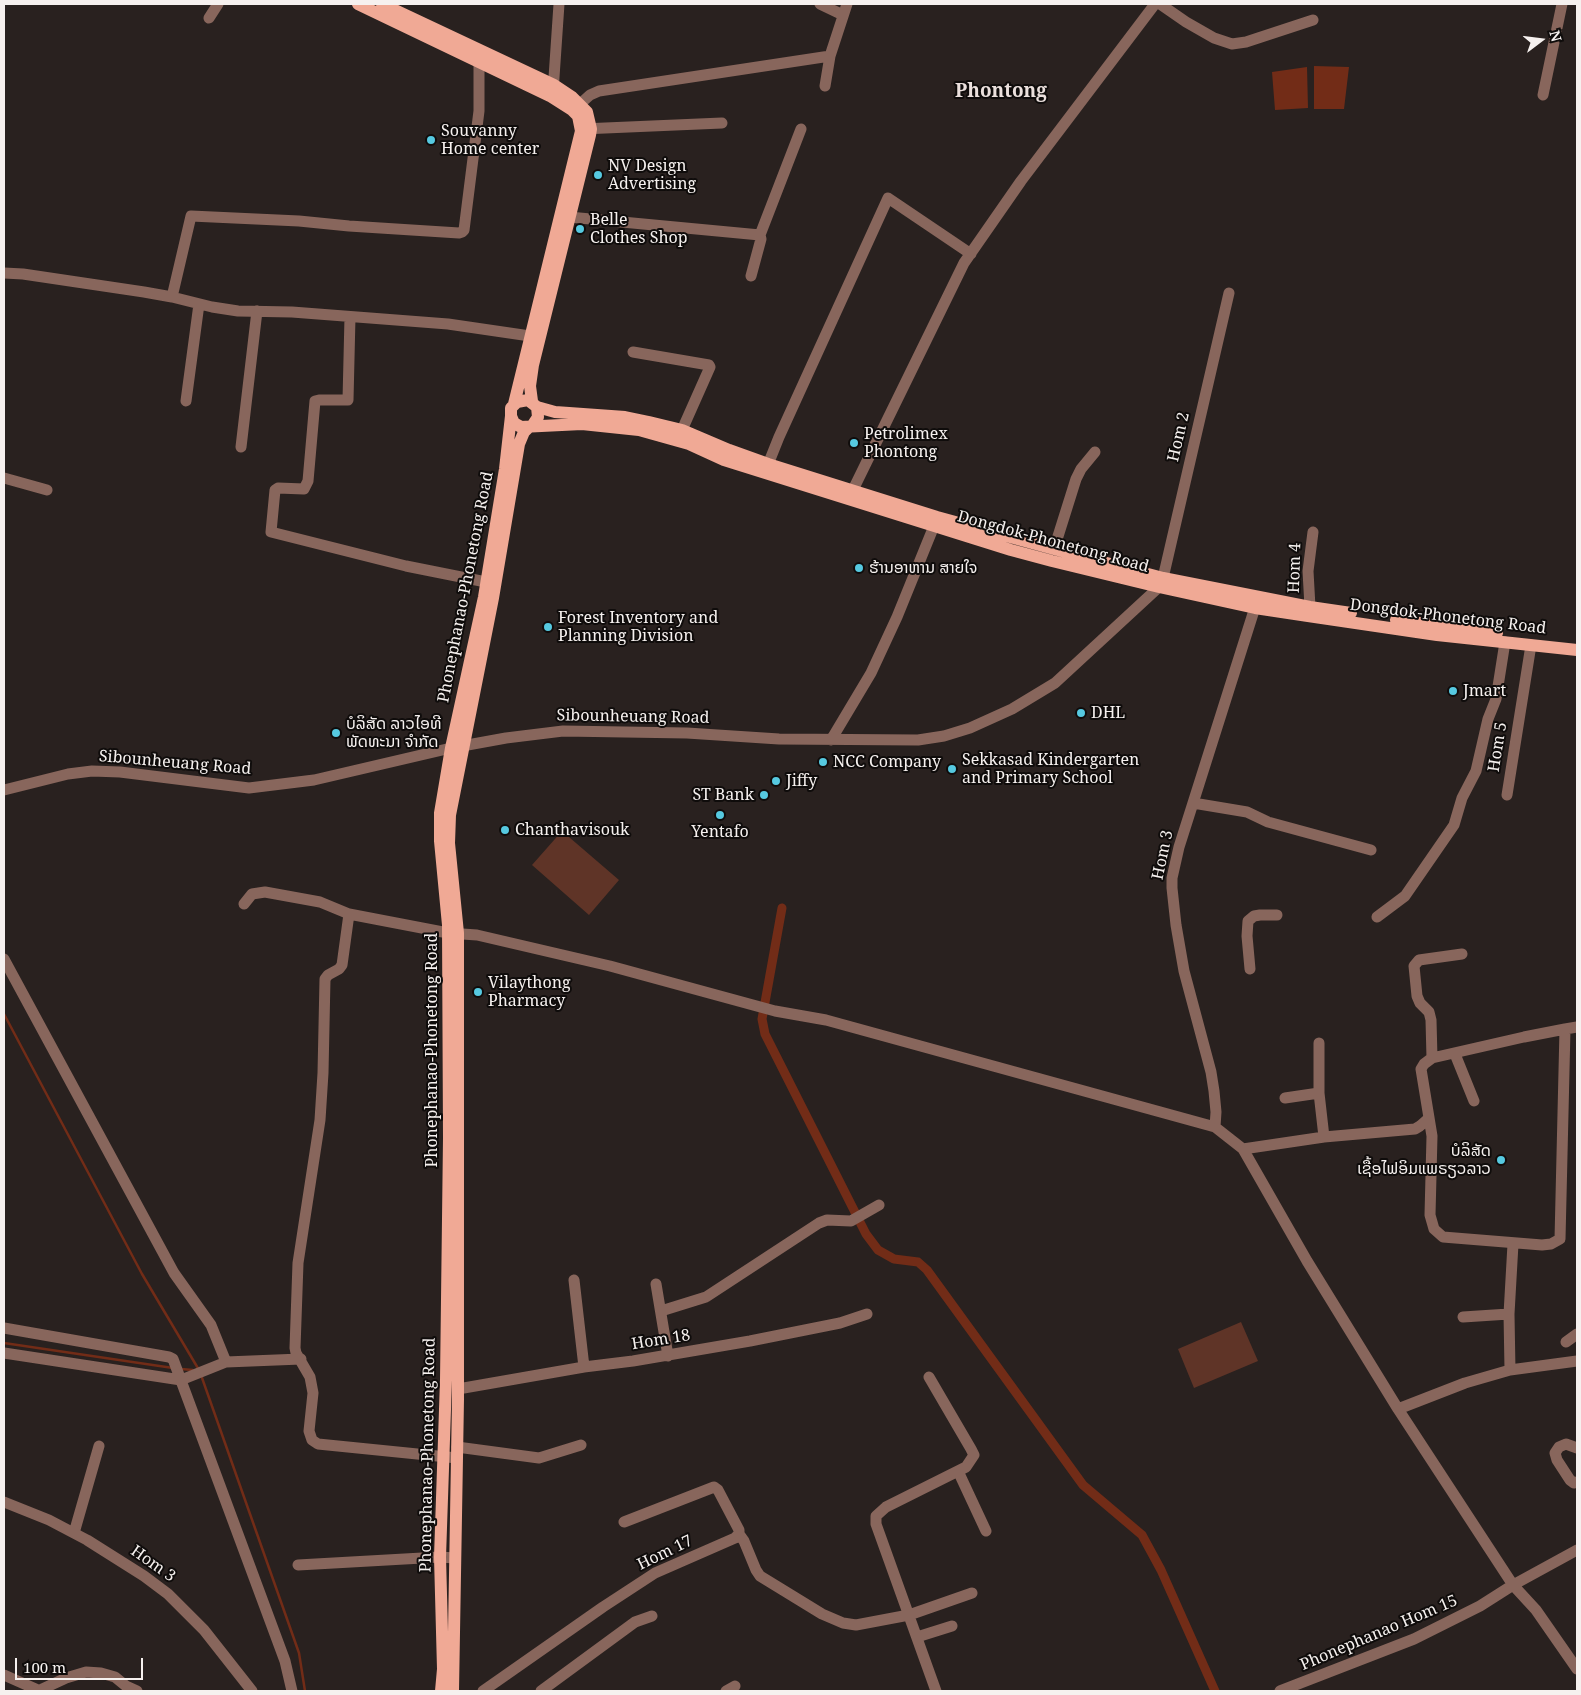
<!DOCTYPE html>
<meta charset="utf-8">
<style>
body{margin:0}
#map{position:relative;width:1581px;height:1695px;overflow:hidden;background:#29211f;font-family:"Noto Serif",serif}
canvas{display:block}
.frame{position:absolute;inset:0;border:5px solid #f6f1ef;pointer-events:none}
.north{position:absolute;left:1516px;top:15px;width:50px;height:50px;-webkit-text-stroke:4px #0f0c0b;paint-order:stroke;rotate:75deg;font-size:14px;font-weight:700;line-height:20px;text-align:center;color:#f6f1ef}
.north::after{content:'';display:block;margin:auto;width:18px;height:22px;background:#f6f1ef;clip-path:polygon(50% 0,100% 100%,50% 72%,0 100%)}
.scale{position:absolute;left:15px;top:1658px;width:128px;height:22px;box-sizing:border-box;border:2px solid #f6f1ef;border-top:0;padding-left:6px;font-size:15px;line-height:18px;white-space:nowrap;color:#f6f1ef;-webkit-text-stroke:4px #0f0c0b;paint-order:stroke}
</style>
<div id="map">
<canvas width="1581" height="1695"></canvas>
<div class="frame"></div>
<div class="north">N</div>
<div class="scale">100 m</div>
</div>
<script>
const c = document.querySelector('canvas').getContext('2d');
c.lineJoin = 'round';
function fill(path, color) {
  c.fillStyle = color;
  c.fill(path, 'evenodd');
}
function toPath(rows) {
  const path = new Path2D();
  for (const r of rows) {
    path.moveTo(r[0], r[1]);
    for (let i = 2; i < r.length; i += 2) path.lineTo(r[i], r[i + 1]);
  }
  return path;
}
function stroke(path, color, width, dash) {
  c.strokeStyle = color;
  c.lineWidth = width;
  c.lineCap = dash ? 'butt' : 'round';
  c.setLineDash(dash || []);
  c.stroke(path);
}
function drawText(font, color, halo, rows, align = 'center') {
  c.font = font + ' "Noto Serif","Noto Sans Lao",serif';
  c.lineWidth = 4;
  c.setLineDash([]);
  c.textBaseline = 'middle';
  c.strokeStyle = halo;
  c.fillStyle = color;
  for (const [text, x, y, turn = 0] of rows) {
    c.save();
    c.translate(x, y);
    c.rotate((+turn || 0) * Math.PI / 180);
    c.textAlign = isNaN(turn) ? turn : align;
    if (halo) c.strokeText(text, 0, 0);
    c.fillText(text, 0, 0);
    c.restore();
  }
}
const green = toPath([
 [562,831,619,880,589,915,532,865],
 [1241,1322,1258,1361,1194,1388,1178,1349]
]);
const water = toPath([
 [1314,66,1349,67,1344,109,1314,109],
 [1307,67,1308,108,1275,110,1272,72]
]);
const stream = toPath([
 [4,1014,142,1274,199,1370],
 [4,1343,173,1368],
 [181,1369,193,1370],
 [201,1375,299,1653,305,1691]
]);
const canal = toPath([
 [782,908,762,1019,765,1034,866,1234,878,1250,894,1259,918,1262,927,1270,1083,1485,1142,1535,1161,1570,1215,1691]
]);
const minor = toPath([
 [820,4,843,15],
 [1160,4,1186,22,1214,38,1232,44,1246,42,1313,20],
 [209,18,218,4],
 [825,86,830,56,847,4],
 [553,92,559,4],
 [1543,95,1562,4],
 [580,104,590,95,599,91,830,56],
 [582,129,722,123],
 [569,217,760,235],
 [4,273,23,274,144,292,172,297,212,307,238,311,292,312,448,324,530,336],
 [751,276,761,239,760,235,801,129],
 [172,297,191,216,299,221,349,226,459,233,462,232,464,230,479,111,479,60],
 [350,317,348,400,319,400,315,401,308,481,304,489,278,488,275,490,271,532,406,566,486,582],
 [633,352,709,365,710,367,682,430],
 [186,401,199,304],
 [241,447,257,311],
 [765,472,779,437,888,198,971,254],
 [4,478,47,490],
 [849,498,964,263,1021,181,1155,4],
 [1054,549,1076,479,1081,469,1095,452],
 [1310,607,1308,571,1313,532],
 [831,740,871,673,897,617,934,526],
 [4,790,68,774,92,771,120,772,249,788,314,780,451,748,506,738,563,731,687,733,779,739,918,740,944,736,970,728,1012,709,1055,683,1159,587,1163,578,1229,293],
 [1507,795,1531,645],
 [1193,803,1247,812,1268,822,1371,850],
 [244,904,252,894,265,892,320,902,349,914],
 [1377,917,1405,896,1454,825,1462,798,1476,771,1488,719,1496,699,1505,642],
 [4,959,174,1273,211,1325,226,1362],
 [1250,969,1247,936,1248,921,1254,916,1260,915,1277,915],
 [1565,1029,1560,1239,1551,1244,1542,1245,1443,1237,1434,1229,1430,1215,1432,1136,1421,1069,1424,1064,1432,1058,1524,1037,1565,1029,1577,1027],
 [1319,1043,1319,1093,1324,1137],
 [1455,1054,1474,1101],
 [1432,1058,1431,1020,1429,1012,1420,1003,1417,996,1414,966,1419,960,1462,954],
 [1285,1098,1319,1093],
 [1215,1127,1216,1112,1214,1091,1211,1072,1184,971,1176,925,1172,888,1172,878,1179,847,1193,803,1257,601],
 [1243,1149,1324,1137,1415,1129,1420,1126,1429,1118],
 [574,1280,584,1367],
 [656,1284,668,1356],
 [661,1311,706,1297,819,1223,827,1220,851,1221,879,1205],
 [1463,1317,1509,1314],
 [4,1328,169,1357,173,1359,285,1661,292,1691],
 [1566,1342,1577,1334],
 [4,1353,181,1380,226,1362,301,1359],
 [1510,1370,1509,1314,1513,1244],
 [929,1377,971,1449,974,1455,966,1467,886,1507,876,1516,876,1524,936,1691],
 [458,1389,584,1367,633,1361,750,1341,840,1323,867,1314],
 [1398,1409,1465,1383,1510,1370,1577,1361],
 [457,1447,539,1458,581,1445],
 [1577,1448,1566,1444,1559,1447,1555,1453,1557,1460,1570,1480,1574,1483,1577,1482],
 [457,1458,318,1444,312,1440,309,1431,313,1393,310,1377,296,1353,295,1348,298,1263,320,1120,323,1073,325,979,328,975,339,969,342,965,349,914,448,933,477,935,610,966,775,1011,826,1020,1215,1127,1243,1149,1307,1261,1398,1409,1513,1585,1536,1610,1577,1669],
 [958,1471,986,1531],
 [4,1502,49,1520,87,1540,144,1576,168,1594,204,1630,252,1691],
 [74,1533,99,1446],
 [739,1534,744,1541,756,1570,760,1576,822,1614,843,1623,856,1625,909,1615,972,1593],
 [298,1565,440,1557,455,1558],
 [917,1637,952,1626],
 [4,1675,38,1690],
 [38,1691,66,1678,86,1672,101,1673,115,1677,126,1686,137,1691],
 [483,1691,603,1607,655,1573,735,1538,739,1534,739,1530,718,1490,714,1487,624,1522],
 [541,1691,635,1622,652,1616],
 [726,1691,735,1686],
 [1280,1691,1414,1639,1480,1606,1513,1585,1577,1550]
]);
const major = toPath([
 [358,4,550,96,572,110,578,116,581,131,514,404],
 [382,4,554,85,572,97,587,112,591,129,590,135,533,365,530,386,532,401],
 [537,407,555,412,625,417,649,422,682,430,729,450,768,464,937,517,1054,549,1163,578,1310,607,1351,613],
 [532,426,538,417,537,407,528,400,517,402,511,408,511,416,514,423,521,427,582,424,639,430,689,444,724,460,1011,550,1052,561,1159,587,1255,608,1308,616,1437,635,1577,650],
 [1396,620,1497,633],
 [441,1691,443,1669,440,1557,446,1380,449,1138,448,925,440,841,440,813,451,748,484,597,505,469,511,416],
 [453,1691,458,1399,458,933,449,843,450,815,493,598,519,444,524,432,529,427]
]);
const markers = [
 [431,140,5,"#56c9e0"],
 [598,175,5,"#56c9e0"],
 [580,229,5,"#56c9e0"],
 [854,443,5,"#56c9e0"],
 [859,568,5,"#56c9e0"],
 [548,627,5,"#56c9e0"],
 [1453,691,5,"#56c9e0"],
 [1081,713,5,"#56c9e0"],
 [336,733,5,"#56c9e0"],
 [823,762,5,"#56c9e0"],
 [952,769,5,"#56c9e0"],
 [776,781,5,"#56c9e0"],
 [764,795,5,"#56c9e0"],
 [720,815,5,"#56c9e0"],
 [505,830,5,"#56c9e0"],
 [478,992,5,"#56c9e0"],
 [1501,1160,5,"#56c9e0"]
];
const poiNames = [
 ["Souvanny",441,131],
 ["Home center",441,149],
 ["NV Design",608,166],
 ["Advertising",608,184],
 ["Belle",590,220],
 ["Clothes Shop",590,238],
 ["Petrolimex",864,434],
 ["Phontong",864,452],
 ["ຮ້ານອາຫານ ສາຍໃຈ",869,568],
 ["Forest Inventory and",558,618],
 ["Planning Division",558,636],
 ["Jmart",1463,691],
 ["DHL",1091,713],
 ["ບໍລິສັດ ລາວໄອທີ",346,724],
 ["ພັດທະນາ ຈຳກັດ",346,742],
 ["Sekkasad Kindergarten",962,760],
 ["and Primary School",962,778],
 ["NCC Company",833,762],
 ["Jiffy",786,781],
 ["ST Bank",754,795,"right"],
 ["Chanthavisouk",515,830],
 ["Yentafo",720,832,"center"],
 ["Vilaythong",488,983],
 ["Pharmacy",488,1001],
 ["ບໍລິສັດ",1491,1151,"right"],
 ["ເຊື້ອໄຟອິມແພຣຽວລາວ",1491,1169,"right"]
];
const streetNames = [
 ["Hom 2",1179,437,-77],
 ["Dongdok-Phonetong Road",1053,542,15],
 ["Hom 4",1295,568,-88],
 ["Phonephanao-Phonetong Road",466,587,-79],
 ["Dongdok-Phonetong Road",1448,617,7],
 ["Sibounheuang Road",633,717,1],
 ["Hom 5",1498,747,-81],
 ["Sibounheuang Road",175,763,5],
 ["Hom 3",1163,855,-78],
 ["Phonephanao-Phonetong Road",432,1050,-90],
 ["Hom 18",661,1340,-9],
 ["Phonephanao-Phonetong Road",428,1455,-89],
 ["Hom 17",665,1553,-26],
 ["Hom 3",153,1564,35],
 ["Phonephanao Hom 15",1379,1633,-23]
];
const quarterNames = [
 ["Phontong",1001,92]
];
fill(green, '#5f3427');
fill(water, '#722c17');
stroke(stream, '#722c17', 2.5);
stroke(canal, '#722c17', 9);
stroke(minor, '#88665c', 11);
stroke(major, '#f0a995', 12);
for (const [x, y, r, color] of markers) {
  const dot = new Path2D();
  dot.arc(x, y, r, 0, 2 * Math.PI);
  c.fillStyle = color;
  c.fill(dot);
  stroke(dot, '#0f0c0b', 2);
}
drawText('16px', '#f6f1ef', '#0f0c0b', poiNames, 'left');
drawText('16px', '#f6f1ef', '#0f0c0b', streetNames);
drawText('bold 19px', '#ebe0dd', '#0f0c0b', quarterNames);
</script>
